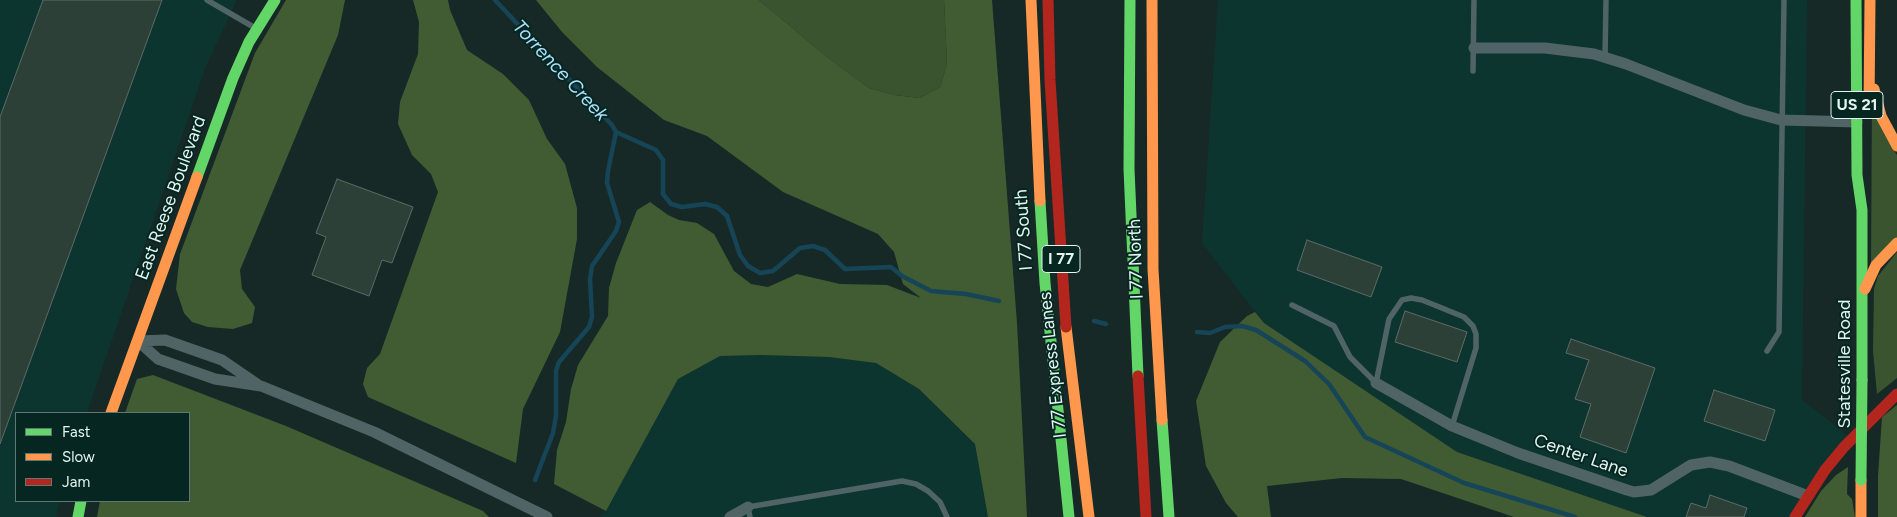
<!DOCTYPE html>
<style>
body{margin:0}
#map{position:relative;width:1897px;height:517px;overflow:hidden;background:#172926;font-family:Figtree,sans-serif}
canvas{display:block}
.legend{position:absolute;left:15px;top:412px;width:175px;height:90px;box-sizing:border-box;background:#062622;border:1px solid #5e7975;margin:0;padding:6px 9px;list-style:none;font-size:15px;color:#e3f5f1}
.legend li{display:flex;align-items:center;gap:10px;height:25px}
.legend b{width:25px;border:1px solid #5e7975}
</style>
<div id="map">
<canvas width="1897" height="517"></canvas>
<ul class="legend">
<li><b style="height:6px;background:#63d668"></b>Fast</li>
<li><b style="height:6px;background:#ff974d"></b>Slow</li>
<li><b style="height:6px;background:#b3261e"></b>Jam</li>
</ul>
</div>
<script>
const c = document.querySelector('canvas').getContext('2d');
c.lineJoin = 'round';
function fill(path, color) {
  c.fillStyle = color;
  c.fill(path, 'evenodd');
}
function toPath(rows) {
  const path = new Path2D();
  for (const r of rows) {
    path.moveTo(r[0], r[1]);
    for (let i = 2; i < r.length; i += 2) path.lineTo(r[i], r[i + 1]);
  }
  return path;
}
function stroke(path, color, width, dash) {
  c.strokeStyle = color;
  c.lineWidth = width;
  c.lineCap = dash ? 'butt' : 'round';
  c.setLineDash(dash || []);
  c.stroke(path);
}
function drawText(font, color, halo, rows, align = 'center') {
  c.font = font + ' Figtree,sans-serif';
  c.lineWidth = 4;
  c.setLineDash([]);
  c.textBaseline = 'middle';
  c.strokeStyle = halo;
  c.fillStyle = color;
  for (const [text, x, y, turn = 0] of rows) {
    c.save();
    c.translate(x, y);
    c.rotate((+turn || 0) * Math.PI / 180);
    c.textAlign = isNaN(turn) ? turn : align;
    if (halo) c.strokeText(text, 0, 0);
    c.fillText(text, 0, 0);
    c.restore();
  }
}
const built = toPath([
 [0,0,237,0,206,66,87,413,16,413,16,501,60,501,56,517,0,517],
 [1218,0,1807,0,1802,400,1852,439,1795,517,1647,517,1457,452,1264,323,1202,243],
 [760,355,829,357,876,363,919,389,975,444,988,517,600,517,606,511,678,379,720,356]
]);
const green = toPath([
 [759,0,944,0,947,64,940,87,920,98,894,95,869,88,827,57],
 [1872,96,1891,146,1897,155,1897,238,1871,267],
 [1897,252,1897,378,1877,394,1873,351,1874,289,1878,276]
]);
const forest = toPath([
 [286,0,345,0,338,35,240,270,242,289,255,307,252,323,233,329,208,327,192,322,184,313,176,289,180,254,255,53],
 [413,0,448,0,450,10,467,50,503,74,529,100,547,139,565,164,577,208,577,239,560,332,523,409,516,463,368,397,363,384,367,368,380,354,438,192,431,174,412,155,398,124,400,102,418,54,419,22],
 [536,0,759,0,827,57,869,88,894,95,920,98,940,87,947,64,944,0,992,0,1017,323,1027,517,988,517,975,444,919,389,876,363,829,357,761,355,720,356,678,379,606,511,554,484,557,450,566,422,571,389,578,365,608,316,609,288,616,263,637,210,650,202,668,215,679,220,697,223,714,234,734,271,751,284,768,287,797,274,840,284,887,285,921,298,903,284,894,252,878,234,783,192,707,136,664,120,597,67,562,32],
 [1255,312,1264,323,1457,452,1647,517,1514,517,1401,479,1342,478,1267,486,1271,517,1238,517,1226,503,1206,466,1196,401,1220,342,1247,316],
 [153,375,286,426,483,511,489,517,97,517,100,501,189,501,189,413,125,413,137,379],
 [1897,405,1897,517,1878,517,1878,476,1882,417],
 [1848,467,1847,494,1852,499,1855,517,1805,517,1821,491,1836,475]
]);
const stream = toPath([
 [495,0,612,125,616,132,608,171,607,183,619,222,616,231,592,266,590,279,592,317,589,327,559,362,556,371,556,416,553,433,535,480],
 [616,132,656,150,663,160,663,194,671,204,682,207,705,204,717,207,727,216,740,255,748,266,760,273,773,271,800,248,813,246,825,250,845,269,891,267,902,276,931,291,966,294,999,301],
 [1094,321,1106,324],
 [1197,332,1210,333,1225,327,1242,326,1256,330,1305,361,1329,384,1365,437,1464,483,1575,517]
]);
const building = toPath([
 [43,0,162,0,0,444,0,117,43,0],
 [337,179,413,207,392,263,382,260,369,296,312,275,326,237,316,233,337,179],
 [1307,240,1382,267,1371,297,1297,270,1307,240],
 [1405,311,1467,332,1457,362,1395,342,1405,311],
 [1571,339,1655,368,1626,453,1580,437,1591,404,1575,399,1589,360,1566,353,1571,339],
 [1714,390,1775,410,1765,441,1704,421,1714,390],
 [1710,495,1747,508,1744,517,1686,517,1691,503,1706,508,1710,495]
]);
const lane = toPath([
 [207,0,257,29],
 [1605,57,1606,0],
 [1473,71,1474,0],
 [1292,305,1334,326,1350,357,1376,383],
 [1767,351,1779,332,1784,0],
 [1376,383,1389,319,1402,300,1411,298,1422,300,1464,317,1473,326,1476,334,1476,348,1452,426],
 [750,517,748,507,902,481,916,484,928,491,940,502,947,517]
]);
const street = toPath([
 [1474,48,1545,48,1594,54,1626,64,1744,110,1781,120,1857,122],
 [138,341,158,359,215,379,261,386,374,432,547,517],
 [138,341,165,340,222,360,257,384],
 [1376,383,1452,426,1518,453,1627,490,1634,492,1651,490,1691,465,1710,462,1729,466,1808,496],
 [730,517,748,507]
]);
const fast = toPath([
 [1130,0,1129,169,1138,376],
 [1856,0,1857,175,1862,210,1862,380],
 [197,177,233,78,249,42,275,0],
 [1040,201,1045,283,1069,517],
 [1162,420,1169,517],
 [78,517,81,501]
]);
const slow = toPath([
 [1031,0,1040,201],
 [1152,0,1153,269,1162,420],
 [1874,89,1881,116,1897,146],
 [1869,108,1870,0],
 [1865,289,1876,265,1897,243],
 [1066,327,1089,517],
 [111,413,197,177],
 [1861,480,1861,517]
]);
const jam = toPath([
 [1048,0,1050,80,1066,327],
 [1138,376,1146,517],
 [1795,517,1825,470,1844,447,1897,394]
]);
const fastBridge = toPath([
 [1861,480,1862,380]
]);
const shields = [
 [1857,105,52],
 [1061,259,38]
];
const shieldNames = [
 ["US 21",1857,105],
 ["I 77",1061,259]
];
const streetNames = [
 ["East Reese Boulevard",171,198,-70],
 ["I 77 South",1024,230,-94],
 ["I 77 North",1136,259,-92],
 ["Statesville Road",1845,364,-90],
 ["I 77 Express Lanes",1053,365,-96],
 ["Center Lane",1581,456,19]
];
const waterNames = [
 ["Torrence Creek",560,71,47]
];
fill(built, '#0c3530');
fill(green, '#3b5430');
fill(forest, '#415c33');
stroke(stream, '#164558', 4.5);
fill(building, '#2c4038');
stroke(building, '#5d6a66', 1);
stroke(lane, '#506466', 5.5);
stroke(street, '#506466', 11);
stroke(fast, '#63d668', 11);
stroke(slow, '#ff974d', 11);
stroke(jam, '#b3261e', 11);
stroke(fastBridge, '#63d668', 11);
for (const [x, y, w] of shields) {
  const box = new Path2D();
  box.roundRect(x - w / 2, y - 13.5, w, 27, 4);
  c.fillStyle = '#062622';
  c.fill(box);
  stroke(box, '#e3f5f1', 1);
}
drawText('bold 16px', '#e3f5f1', null, shieldNames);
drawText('18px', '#e3f5f1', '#062622', streetNames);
drawText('italic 19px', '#ade2fd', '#062622', waterNames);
</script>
